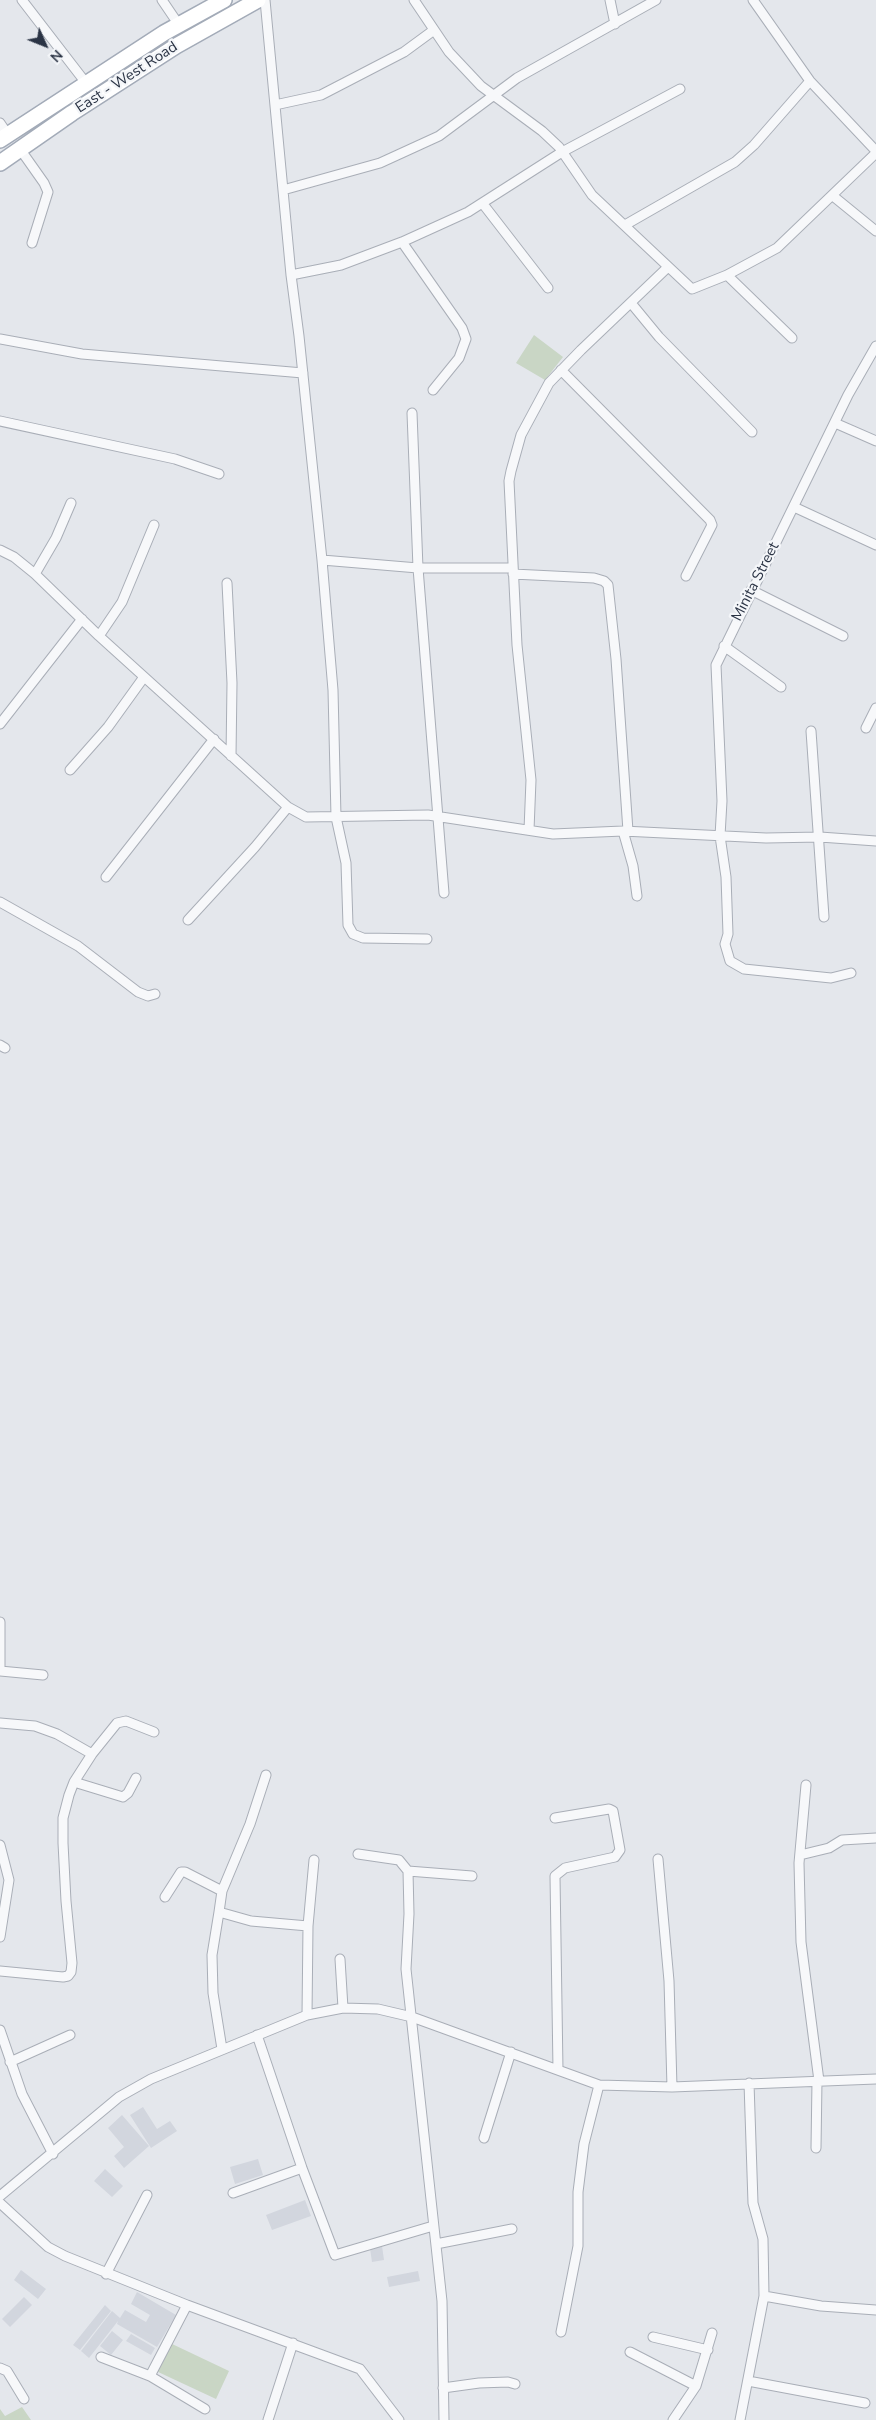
<!DOCTYPE html>
<style>
body{margin:0}
#map{position:relative;width:876px;height:2420px;overflow:hidden;background:#e4e7ec;font-family:"Nunito Sans",sans-serif}
canvas{display:block}
.north{position:absolute;left:20px;top:20px;width:50px;height:50px;-webkit-text-stroke:4px #f4f6f9;paint-order:stroke;rotate:134deg;font-size:14px;font-weight:700;line-height:20px;text-align:center;color:#2b3445}
.north::after{content:'';display:block;margin:auto;width:18px;height:22px;background:#2b3445;clip-path:polygon(50% 0,100% 100%,50% 72%,0 100%)}
</style>
<div id="map">
<canvas width="876" height="2420"></canvas>
<div class="north">N</div>
</div>
<script>
const c = document.querySelector('canvas').getContext('2d');
c.lineJoin = 'round';
function fill(path, color) {
  c.fillStyle = color;
  c.fill(path, 'evenodd');
}
function toPath(rows) {
  const path = new Path2D();
  for (const r of rows) {
    path.moveTo(r[0], r[1]);
    for (let i = 2; i < r.length; i += 2) path.lineTo(r[i], r[i + 1]);
  }
  return path;
}
function stroke(path, color, width, dash) {
  c.strokeStyle = color;
  c.lineWidth = width;
  c.lineCap = dash ? 'butt' : 'round';
  c.setLineDash(dash || []);
  c.stroke(path);
}
function drawText(font, color, halo, rows, align = 'center') {
  c.font = font + ' "Nunito Sans",sans-serif';
  c.lineWidth = 4.5;
  c.setLineDash([]);
  c.textBaseline = 'middle';
  c.strokeStyle = halo;
  c.fillStyle = color;
  for (const [text, x, y, turn = 0] of rows) {
    c.save();
    c.translate(x, y);
    c.rotate((+turn || 0) * Math.PI / 180);
    c.textAlign = isNaN(turn) ? turn : align;
    if (halo) c.strokeText(text, 0, 0);
    c.fillText(text, 0, 0);
    c.restore();
  }
}
const built = toPath([
 [143,2107,157,2129,170,2121,177,2131,151,2148,130,2115],
 [122,2115,149,2146,124,2168,114,2156,124,2147,108,2128],
 [258,2159,263,2175,235,2184,230,2167],
 [105,2169,123,2186,112,2197,94,2181],
 [305,2200,311,2216,272,2230,266,2215],
 [382,2246,384,2260,372,2262,370,2248],
 [21,2270,46,2289,38,2299,14,2280],
 [418,2271,420,2281,389,2287,387,2277],
 [137,2292,176,2315,157,2347,117,2324,118,2321,89,2358,81,2351,112,2311,120,2318,125,2310,146,2322,150,2315,131,2304],
 [24,2297,32,2305,10,2327,2,2319],
 [105,2305,111,2311,80,2350,73,2345],
 [112,2331,123,2340,111,2355,100,2346],
 [131,2334,155,2348,151,2355,126,2341]
]);
const green = toPath([
 [534,335,563,357,545,380,516,363],
 [170,2343,229,2371,216,2399,156,2371],
 [22,2407,31,2420,0,2420,0,2409,5,2416]
]);
const street = toPath([
 [22,0,86,83],
 [162,0,179,25],
 [265,0,291,275,299,336,322,560,333,690,336,817,346,863,348,925,353,934,363,938,427,939],
 [414,0,449,52,481,86,542,131,559,147,592,195,692,289,727,275,777,248,876,153],
 [610,0,615,24],
 [753,0,810,81,876,151],
 [275,105,321,95,404,52,434,30],
 [0,123,8,135],
 [20,149,44,183,48,192,32,243],
 [283,190,380,163,439,136,517,78,656,0],
 [833,196,876,231],
 [483,204,548,288],
 [625,225,735,162,754,145,810,81],
 [402,242,462,328,466,339,459,358,433,390],
 [291,275,341,265,402,242,468,212,562,152,680,89],
 [727,275,792,338],
 [631,303,659,337,752,432],
 [0,339,82,354,303,373],
 [561,370,710,520,712,525,686,576],
 [412,413,418,568,444,893],
 [0,421,175,459,219,474],
 [835,423,876,441],
 [794,507,876,545],
 [0,550,14,557,35,574,99,636,288,807,306,817,428,815,553,834,623,831,766,838,820,837,876,841],
 [322,560,418,568,513,568],
 [35,574,56,538,71,503],
 [513,574,594,578,604,581,608,585,616,659,628,831],
 [227,583,232,683,231,756],
 [751,590,843,636],
 [99,636,122,602,154,525],
 [724,646,781,687],
 [0,724,82,619],
 [866,728,876,708],
 [811,731,824,917],
 [70,770,108,727,144,677],
 [529,830,531,780,517,645,509,481,511,471,521,435,549,383,581,350,668,267],
 [623,831,633,866,637,896],
 [106,877,214,739],
 [0,902,78,946,138,992,148,996,155,994],
 [188,920,255,847,288,807],
 [851,973,831,978,744,969,730,961,725,944,728,934,726,877,720,836,722,801,716,665,848,395,876,346],
 [0,1045,5,1048],
 [0,1622,0,1671],
 [0,1671,43,1675],
 [0,1723,35,1726,57,1734,92,1754],
 [74,1782,123,1797,128,1793,136,1778],
 [806,1785,799,1863,801,1942,819,2081],
 [555,1818,609,1809,613,1811,620,1850,615,1857,565,1868,555,1876,558,2070],
 [0,1845,9,1880,0,1937],
 [358,1854,399,1860,408,1871,409,1914,406,1969,442,2301,444,2420],
 [800,1855,829,1848,842,1840,876,1838],
 [658,1859,669,1981,672,2087],
 [408,1871,472,1876],
 [165,1897,181,1872,185,1872,222,1891],
 [219,1912,251,1921,308,1926],
 [340,1959,343,2008],
 [0,1971,63,1977,68,1976,71,1972,72,1963,66,1901,63,1843,63,1818,69,1795,74,1782,92,1754,117,1723,126,1721,154,1732],
 [307,2015,308,1926,314,1860],
 [0,2030,22,2094,53,2154],
 [257,2035,302,2168,335,2255,433,2226],
 [222,2049,213,1993,212,1955,219,1912,222,1891,250,1824,266,1775],
 [10,2062,70,2035],
 [484,2138,511,2052],
 [816,2148,817,2081],
 [233,2193,302,2168],
 [0,2196,119,2097,151,2079,307,2015,343,2008,378,2009,412,2017,599,2085,672,2087,876,2079],
 [0,2203,48,2247,65,2256,187,2305,360,2369,399,2420],
 [436,2244,512,2229],
 [106,2274,147,2195],
 [764,2296,821,2306,876,2310],
 [561,2332,578,2246,578,2192,584,2144,599,2085],
 [653,2337,708,2350],
 [630,2352,696,2386],
 [101,2357,150,2376,205,2409],
 [0,2368,7,2371,24,2399],
 [150,2376,187,2305],
 [748,2381,865,2403],
 [443,2388,479,2383,508,2382,515,2384],
 [268,2420,293,2343],
 [673,2420,696,2386,712,2333],
 [740,2420,764,2296,763,2239,753,2203,749,2083]
]);
const primary = toPath([
 [0,140,164,33,224,0],
 [0,163,72,113,176,46,258,0]
]);
const streetNames = [
 ["East - West Road",127,78,-33],
 ["Minita Street",756,582,-63]
];
fill(built, '#d2d6de');
fill(green, '#c9d6c5');
stroke(street, '#a9aeb7', 11);
stroke(primary, '#a3abb8', 18);
stroke(street, '#f7f8fa', 9);
stroke(primary, '#fff', 15);
drawText('15px', '#2b3445', '#f4f6f9', streetNames);
</script>
